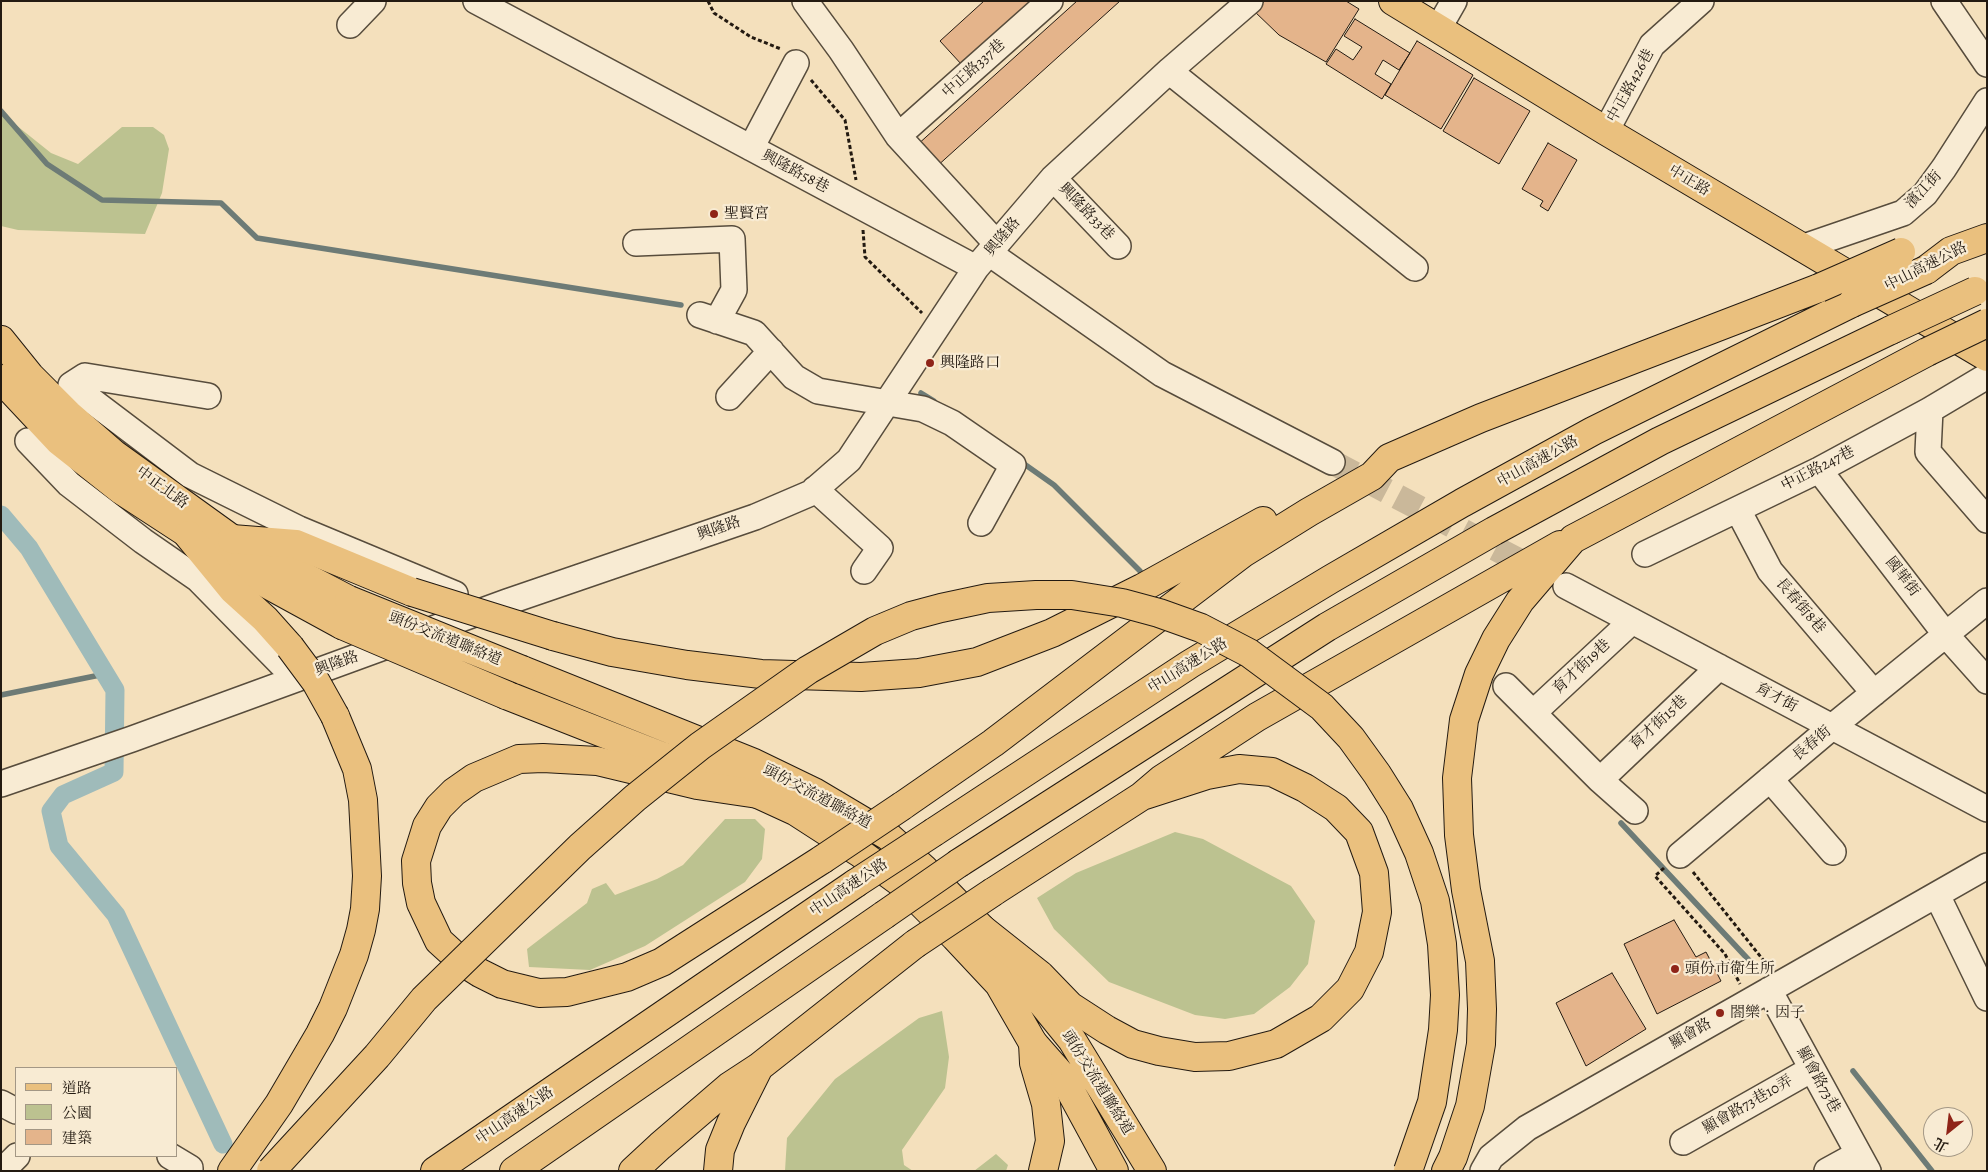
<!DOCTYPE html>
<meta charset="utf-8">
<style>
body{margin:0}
#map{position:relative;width:1988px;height:1172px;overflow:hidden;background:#f4e0bc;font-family:Alegreya,"Noto Serif TC",serif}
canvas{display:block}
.frame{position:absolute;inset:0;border:2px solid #231a11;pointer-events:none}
.legend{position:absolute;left:15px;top:1067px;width:162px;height:90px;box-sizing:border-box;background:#f8ebd3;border:1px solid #a39785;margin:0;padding:6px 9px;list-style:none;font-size:15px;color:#231a11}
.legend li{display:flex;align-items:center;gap:10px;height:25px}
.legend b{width:25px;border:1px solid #a39785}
.north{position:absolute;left:1923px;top:1107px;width:50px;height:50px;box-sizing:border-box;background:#f8ebd3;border:1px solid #a39785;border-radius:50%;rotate:209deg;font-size:14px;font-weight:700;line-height:20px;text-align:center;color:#231a11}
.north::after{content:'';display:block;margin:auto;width:18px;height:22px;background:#8f2418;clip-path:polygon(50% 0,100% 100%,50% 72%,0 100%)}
</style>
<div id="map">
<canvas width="1988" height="1172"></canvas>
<div class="frame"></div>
<ul class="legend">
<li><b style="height:6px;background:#eac07e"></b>道路</li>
<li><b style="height:14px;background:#bcc290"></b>公園</li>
<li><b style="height:14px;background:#e4b48b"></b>建築</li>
</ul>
<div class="north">北</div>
</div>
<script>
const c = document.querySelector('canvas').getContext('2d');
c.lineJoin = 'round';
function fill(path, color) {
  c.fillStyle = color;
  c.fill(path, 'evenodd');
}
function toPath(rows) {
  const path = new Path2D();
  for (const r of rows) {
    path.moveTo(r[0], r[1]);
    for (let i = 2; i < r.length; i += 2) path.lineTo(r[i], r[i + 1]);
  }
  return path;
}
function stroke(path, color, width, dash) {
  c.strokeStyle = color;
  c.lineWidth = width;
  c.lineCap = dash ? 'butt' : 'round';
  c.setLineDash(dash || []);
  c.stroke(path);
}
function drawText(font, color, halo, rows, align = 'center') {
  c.font = font + ' Alegreya,"Noto Serif TC",serif';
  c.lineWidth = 4.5;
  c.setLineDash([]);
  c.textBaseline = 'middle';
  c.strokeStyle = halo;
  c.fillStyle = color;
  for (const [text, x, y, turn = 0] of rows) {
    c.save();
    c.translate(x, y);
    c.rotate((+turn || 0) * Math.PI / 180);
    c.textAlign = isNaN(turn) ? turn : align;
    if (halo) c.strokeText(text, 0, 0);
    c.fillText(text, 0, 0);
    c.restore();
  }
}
const green = toPath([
 [1,113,51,153,78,164,122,127,153,127,164,135,169,149,162,193,145,234,18,230,1,226],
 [725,819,755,819,765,829,762,859,745,882,645,946,590,970,529,967,527,949,587,903,592,889,606,883,615,895,657,879,683,865],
 [1175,832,1203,839,1291,886,1315,921,1308,964,1290,987,1254,1014,1225,1019,1195,1015,1109,982,1054,929,1037,898,1076,873],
 [942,1011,949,1057,945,1088,902,1150,904,1165,913,1171,785,1171,787,1138,835,1079,919,1018],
 [996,1154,1008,1165,1006,1171,974,1171]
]);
const stream = toPath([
 [1,111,47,164,102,200,221,203,257,238,681,305],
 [921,393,934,401],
 [1020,461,1054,485,1140,571],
 [1,695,105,674],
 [1621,823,1760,972],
 [1853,1071,1932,1171]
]);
const canal = toPath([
 [1,515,29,548,115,690,114,772,63,795,51,811,59,846,116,915,223,1144]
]);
const building = toPath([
 [984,1,1032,1,962,65,940,41,984,1],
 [1077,1,1120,1,935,168,916,146,1077,1],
 [1265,1,1346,1,1359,9,1326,62,1279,35,1253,10,1265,1],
 [1355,19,1410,53,1399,70,1383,60,1375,74,1391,84,1382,99,1326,64,1336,49,1353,60,1362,47,1344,36,1355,19],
 [1417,41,1473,75,1441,129,1385,95,1417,41],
 [1474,78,1530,111,1499,164,1443,131,1474,78],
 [1548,143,1577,160,1548,211,1540,206,1543,201,1522,189,1548,143],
 [1674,920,1696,957,1706,952,1721,981,1657,1014,1624,944,1674,920],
 [1612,973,1646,1029,1586,1066,1556,1003,1612,973]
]);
const minorTunnel = toPath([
 [1332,462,1542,573]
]);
const path = toPath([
 [708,1,714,13,751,37,781,49],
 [811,80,845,120,856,180],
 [863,230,865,257,922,313],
 [1664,868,1655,876,1725,954,1740,984],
 [1693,872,1768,966]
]);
const minor = toPath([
 [476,1,976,268],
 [805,1,841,50,898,136,997,244],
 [1944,1,1987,64],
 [350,25,373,1],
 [1438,29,1454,1],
 [1169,71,1415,268],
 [1606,131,1652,45,1701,1],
 [898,136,1050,1],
 [751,148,796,63],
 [1053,178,1118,246],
 [636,243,732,239,734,290,717,321],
 [1801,248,1903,213,1925,194,1944,168,1987,101],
 [989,253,1162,374,1332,462],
 [700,315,754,333,794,377,818,391,923,409,952,423,1013,465,981,523],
 [208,396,85,376,71,385,190,475,299,529,455,594],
 [729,397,771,351],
 [1930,410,1928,452,1987,520],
 [28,441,69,484,143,541,198,579,296,679],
 [1819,470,1946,635,1987,681],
 [815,489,880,548,864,571],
 [1738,510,1770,571,1874,693],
 [1645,554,1819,470,1930,410,1987,376],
 [1566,586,1987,809],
 [1506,686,1600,780,1635,811],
 [1533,713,1632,621],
 [1770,779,1833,852],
 [1600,780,1719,667],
 [1,784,132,739,507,602,755,517,811,493,849,460,976,268,1053,178,1169,71,1250,1],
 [1680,855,1832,727,1987,601],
 [1937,895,1987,998],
 [1769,990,1868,1171],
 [1,1103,16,1111],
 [1683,1142,1812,1069],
 [170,1156,190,1168,190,1171],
 [2,1171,17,1156],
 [1483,1171,1491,1157,1527,1128,1987,866],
 [1827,1171,1858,1154]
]);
const major = toPath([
 [1393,1,1606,131,1987,357],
 [1,340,30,376,68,414,114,454,232,539,349,600],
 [1,379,59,441,121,490,256,578,342,625],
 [522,670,754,763,814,792,888,836,923,868,982,929,1072,1040,1152,1171],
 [506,695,758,794,795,811,860,853,901,883,955,937,999,984,1033,1043,1063,1077,1114,1171]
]);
const highway = toPath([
 [1926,270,1951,251,1987,238],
 [188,535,233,590,265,619,290,647],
 [232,539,296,544,412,592],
 [553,636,612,652,687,665,761,674,861,677,919,673,977,662,1052,633,1142,588,1263,521],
 [758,794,697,785,597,761,543,758,519,759,474,778,454,792,439,807,427,826,416,861,417,883,421,903,439,941,461,961,480,973,502,984,539,993,567,992,627,977,662,962,823,859],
 [902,806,993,743,1243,553,1309,512,1372,476,1389,458,1481,418,1819,288],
 [934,832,1190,664,1331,579,1462,503,1593,431,1852,303],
 [959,863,1327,627,1494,531,1660,441,1891,330],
 [993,892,1142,796,1162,779,1257,717,1560,545],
 [982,929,1040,975,1070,1006,1107,1030,1133,1044,1159,1051,1195,1057,1229,1056,1276,1044,1321,1018,1350,989,1369,952,1377,912,1374,873,1359,832,1336,808,1305,788,1272,772,1239,769,1207,775,1142,796],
 [1033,1043,1034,1063,1046,1104,1050,1141,1043,1171],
 [232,1171,279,1104,320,1034,333,1008,354,955,361,930,365,909,367,876,363,800,357,769,335,716],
 [435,1171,856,883],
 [514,1171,884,915],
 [633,1171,660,1146,730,1086,759,1067,915,944],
 [718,1171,720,1150,731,1123,759,1067],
 [1446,1171,1453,1157,1470,1106,1481,1044,1482,1009,1480,961,1466,890,1459,835,1457,778,1464,720,1479,674,1496,639,1520,601,1573,539,1927,352]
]);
const majorBridge = toPath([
 [349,600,522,670],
 [342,625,506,695]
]);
const highwayBridge = toPath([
 [1819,288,1901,252],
 [1852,303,1926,270],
 [1891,330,1975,291],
 [1927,352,1987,323],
 [412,592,553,636],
 [290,647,316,682,335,716],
 [823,859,902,806],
 [856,883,934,832],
 [884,915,959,863],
 [915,944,993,892],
 [271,1171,377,1056,424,999,580,847,635,798,700,746,808,670,875,631,911,616,941,608,988,598,1036,595,1072,595,1122,603,1159,613,1201,628,1249,653,1322,707,1351,738,1377,774,1399,809,1419,853,1435,901,1442,944,1445,995,1443,1030,1432,1102,1408,1171]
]);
const markers = [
 [714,214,5,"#8f2418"],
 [930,363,5,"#8f2418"],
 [1675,969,5,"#8f2418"],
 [1720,1013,5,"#8f2418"]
];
const streetNames = [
 ["中正路337巷",974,69,-42],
 ["中正路426巷",1631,86,-61],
 ["興隆路58巷",795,172,28],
 ["中正路",1689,181,31],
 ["濱江街",1924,190,-47],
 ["興隆路33巷",1086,212,46],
 ["興隆路",1003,237,-50],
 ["中山高速公路",1926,267,-27],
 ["中山高速公路",1538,462,-29],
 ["中正路247巷",1818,469,-27],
 ["中正北路",162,488,36],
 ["興隆路",719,529,-19],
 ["國華街",1902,577,52],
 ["長春街8巷",1800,606,49],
 ["頭份交流道聯絡道",445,639,22],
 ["興隆路",337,664,-20],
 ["中山高速公路",1188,666,-32],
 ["育才街19巷",1582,667,-43],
 ["育才街",1776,698,28],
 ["育才街15巷",1659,723,-43],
 ["長春街",1812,744,-40],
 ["頭份交流道聯絡道",817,797,28],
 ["中山高速公路",849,888,-34],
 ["顯會路",1691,1034,-30],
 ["顯會路73巷",1818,1080,61],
 ["頭份交流道聯絡道",1097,1083,58],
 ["顯會路73巷10弄",1748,1105,-30],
 ["中山高速公路",515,1116,-34]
];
const poiNames = [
 ["聖賢宮",724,214],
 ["興隆路口",940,363],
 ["頭份市衛生所",1685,969],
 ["閤樂‧因子",1730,1013]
];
fill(green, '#bcc290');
stroke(stream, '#6d7b76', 5.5);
stroke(canal, '#9fbbba', 19);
fill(building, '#e4b48b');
stroke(building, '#231a11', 1);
stroke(minorTunnel, '#cab89a', 25, [25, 12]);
stroke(minor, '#574c3c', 28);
stroke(major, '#231a11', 30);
stroke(highway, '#231a11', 30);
stroke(path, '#231a11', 3, [4, 2.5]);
stroke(minor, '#f8ebd3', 25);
stroke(major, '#eac07e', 28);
stroke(highway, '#eac07e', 28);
stroke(majorBridge, '#231a11', 30, []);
stroke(highwayBridge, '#231a11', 30, []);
stroke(majorBridge, '#eac07e', 28);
stroke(highwayBridge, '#eac07e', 28);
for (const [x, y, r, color] of markers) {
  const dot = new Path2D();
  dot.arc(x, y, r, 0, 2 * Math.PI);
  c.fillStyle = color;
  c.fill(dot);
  stroke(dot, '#f8ebd3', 2);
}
drawText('15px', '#231a11', '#f8ebd3', streetNames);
drawText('15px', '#231a11', '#f8ebd3', poiNames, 'left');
</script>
